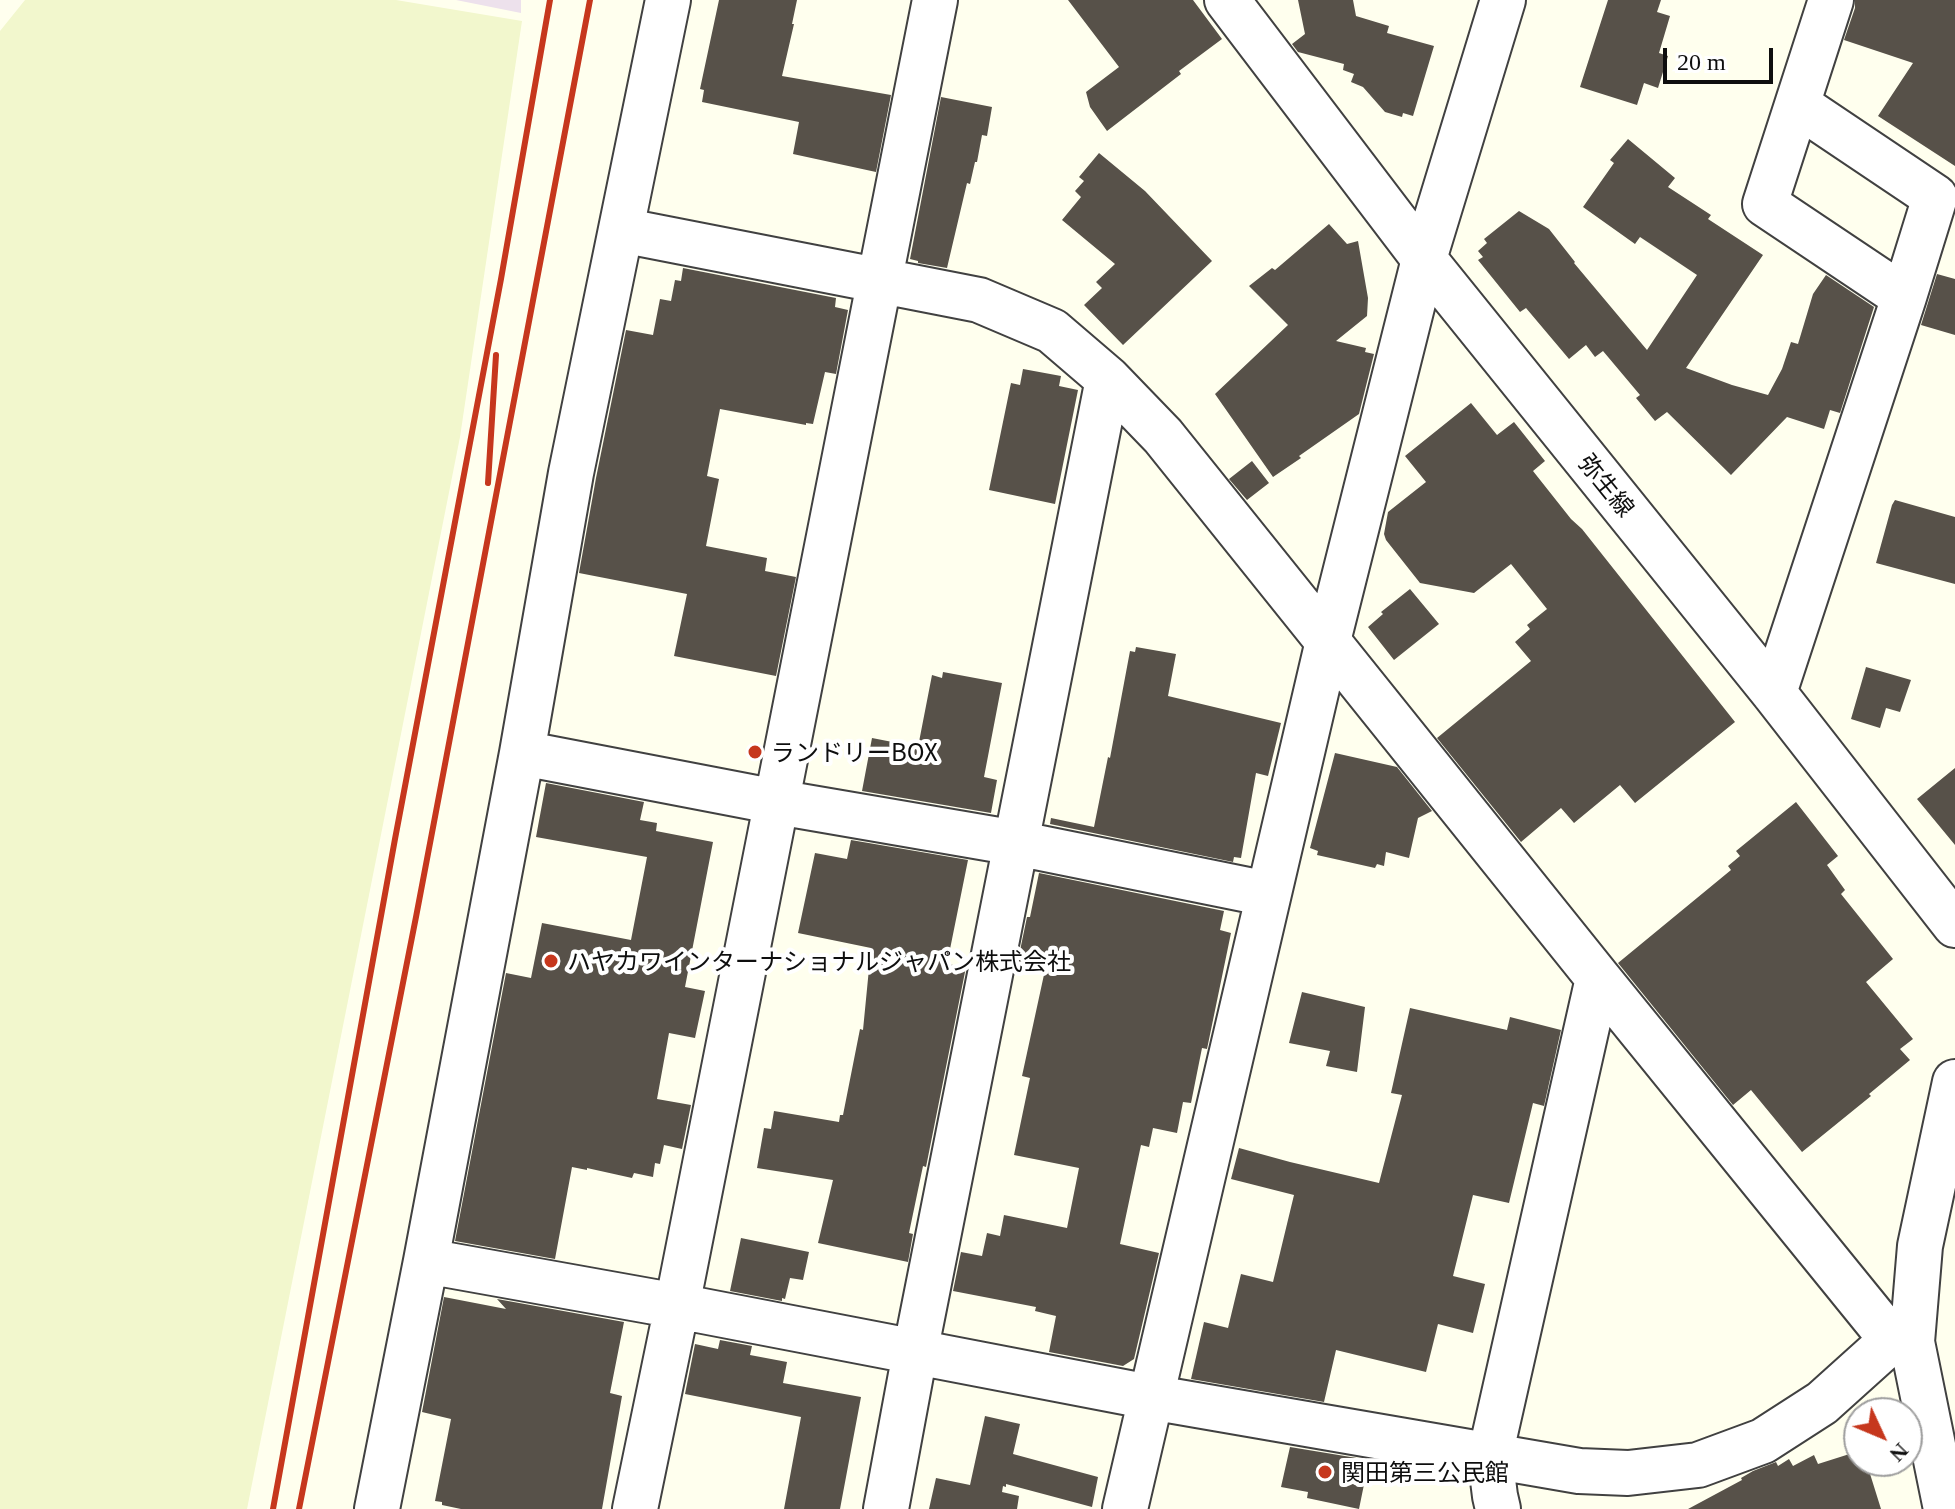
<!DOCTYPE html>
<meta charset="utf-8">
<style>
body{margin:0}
#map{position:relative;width:1955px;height:1509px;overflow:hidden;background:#ffe;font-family:Georgia,serif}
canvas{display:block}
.north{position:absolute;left:1843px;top:1397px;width:80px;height:80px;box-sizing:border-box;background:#fff;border:2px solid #9f9f9f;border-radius:50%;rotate:134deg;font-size:22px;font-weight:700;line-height:32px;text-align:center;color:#0e0e0e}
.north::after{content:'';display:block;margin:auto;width:28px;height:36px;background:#c6371d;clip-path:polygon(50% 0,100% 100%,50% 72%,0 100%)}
.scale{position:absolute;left:1663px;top:48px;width:110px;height:36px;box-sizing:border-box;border:4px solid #0e0e0e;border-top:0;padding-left:10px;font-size:24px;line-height:28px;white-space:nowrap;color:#0e0e0e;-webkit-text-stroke:6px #fff;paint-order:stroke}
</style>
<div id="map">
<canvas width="1955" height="1509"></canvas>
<div class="north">N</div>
<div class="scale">20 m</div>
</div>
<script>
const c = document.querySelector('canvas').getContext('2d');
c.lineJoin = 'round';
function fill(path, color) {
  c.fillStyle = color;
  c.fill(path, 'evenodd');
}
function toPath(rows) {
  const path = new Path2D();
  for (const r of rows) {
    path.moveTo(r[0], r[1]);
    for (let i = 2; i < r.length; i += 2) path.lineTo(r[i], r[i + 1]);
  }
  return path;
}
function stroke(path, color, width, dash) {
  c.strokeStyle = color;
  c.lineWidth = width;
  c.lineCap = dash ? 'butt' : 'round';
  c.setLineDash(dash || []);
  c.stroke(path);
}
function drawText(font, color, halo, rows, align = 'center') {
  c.font = font + ' Georgia,"Noto Sans JP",serif';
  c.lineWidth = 8;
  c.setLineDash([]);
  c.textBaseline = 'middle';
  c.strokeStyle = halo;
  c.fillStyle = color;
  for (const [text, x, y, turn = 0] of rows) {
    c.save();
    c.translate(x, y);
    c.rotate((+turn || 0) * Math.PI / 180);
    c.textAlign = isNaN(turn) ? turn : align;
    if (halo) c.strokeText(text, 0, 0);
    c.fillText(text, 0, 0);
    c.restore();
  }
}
const industrial = toPath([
 [456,0,521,0,521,13]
]);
const farmland = toPath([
 [25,0,396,0,522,21,460,437,247,1509,0,1509,0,31]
]);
const building = toPath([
 [719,0,797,0,792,24,794,24,782,76,891,95,876,172,793,154,799,122,702,102,704,90,700,89],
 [1068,0,1193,0,1222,39,1179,71,1181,74,1107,131,1090,107,1086,92,1119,67],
 [1298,0,1353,0,1356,16,1389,26,1387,33,1434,46,1413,116,1403,113,1402,117,1385,112,1363,87,1351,82,1354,74,1343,70,1344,64,1298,52,1292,44,1305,34],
 [1608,0,1661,0,1657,12,1670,16,1659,53,1668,56,1658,88,1644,83,1637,105,1580,87],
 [1855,0,1955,0,1955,166,1878,116,1913,63,1844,40,1855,8],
 [941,97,992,107,987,136,982,135,977,162,975,162,970,184,967,183,947,268,918,263,918,261,910,259],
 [1628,139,1675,178,1668,187,1711,215,1708,219,1763,255,1686,368,1732,385,1768,395,1782,369,1791,342,1798,344,1813,294,1826,275,1874,307,1840,413,1830,410,1824,429,1787,417,1731,475,1667,412,1655,421,1636,398,1640,395,1603,351,1595,357,1586,345,1569,359,1526,308,1520,312,1478,260,1483,257,1478,251,1487,243,1484,239,1519,211,1549,229,1575,262,1574,263,1647,350,1697,275,1640,237,1635,244,1583,207,1614,163,1610,160],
 [1099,153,1145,191,1212,261,1123,345,1084,305,1102,288,1096,282,1115,264,1062,220,1081,197,1075,191,1084,181,1079,177],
 [1329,224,1347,244,1358,241,1368,298,1367,316,1336,341,1366,348,1365,352,1374,354,1359,414,1299,456,1301,458,1273,477,1215,394,1288,325,1249,286,1272,268,1275,270],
 [683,268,836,298,835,307,848,310,836,374,825,372,813,424,806,423,806,425,720,409,707,476,719,479,706,546,767,558,765,571,796,577,776,676,674,656,687,594,579,573,596,478,626,330,653,335,660,299,671,301,675,280,681,281],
 [1937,274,1955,279,1955,335,1921,325],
 [1023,369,1061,376,1059,386,1078,390,1055,504,989,490,1011,383,1020,385],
 [1471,403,1497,435,1514,422,1545,461,1533,471,1571,519,1582,529,1735,722,1635,803,1620,785,1574,823,1561,808,1521,842,1437,738,1531,661,1515,642,1530,629,1527,625,1547,609,1511,564,1474,593,1420,583,1386,540,1384,534,1388,512,1426,482,1405,456],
 [1252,461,1269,483,1247,500,1229,479],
 [1895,500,1955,517,1955,584,1876,563,1892,505],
 [1410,589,1439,624,1394,660,1368,627,1383,614,1381,612],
 [1136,647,1176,654,1168,696,1281,723,1268,776,1256,773,1241,858,1234,857,1233,862,1050,824,1051,818,1094,827,1108,757,1110,758,1130,651,1135,652],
 [1866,667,1911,680,1900,712,1886,708,1880,728,1851,719],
 [943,672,1002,683,984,777,997,780,991,813,862,791,872,738,918,747,932,675,942,678],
 [1335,753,1397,767,1432,811,1418,818,1409,858,1386,852,1384,866,1377,864,1375,868,1317,855,1318,851,1310,848],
 [1955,768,1955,845,1917,799],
 [546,783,644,802,640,820,657,823,656,831,713,842,685,987,705,991,695,1038,669,1033,657,1099,691,1105,682,1149,664,1145,660,1164,655,1163,653,1177,634,1173,632,1178,587,1168,587,1170,572,1167,555,1259,455,1241,506,973,531,978,542,923,631,940,647,857,536,837],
 [1796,802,1838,856,1827,865,1845,890,1841,894,1893,959,1866,982,1913,1039,1900,1049,1910,1060,1869,1094,1871,1096,1802,1152,1751,1090,1733,1105,1618,963,1731,870,1728,866,1740,856,1736,851],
 [851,840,968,860,947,964,966,967,926,1167,923,1166,909,1233,913,1234,908,1262,818,1243,833,1180,757,1168,764,1128,771,1129,774,1111,839,1122,840,1115,843,1115,860,1029,863,1030,871,948,798,933,815,853,847,859],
 [1039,873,1224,911,1220,930,1231,933,1207,1049,1202,1048,1191,1103,1183,1102,1177,1133,1153,1128,1149,1147,1141,1145,1120,1244,1159,1253,1134,1359,1123,1366,1049,1352,1056,1316,1035,1311,1036,1307,953,1291,961,1252,982,1256,987,1233,1000,1236,1004,1215,1067,1228,1079,1168,1014,1155,1030,1078,1022,1076,1045,970,1017,965,1027,917,1030,917],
 [1302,992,1365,1007,1357,1072,1326,1066,1330,1051,1289,1043],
 [1410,1008,1507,1030,1510,1017,1561,1030,1544,1106,1533,1103,1509,1203,1473,1195,1453,1276,1485,1284,1473,1333,1438,1324,1426,1372,1336,1350,1324,1402,1191,1379,1204,1322,1228,1328,1241,1274,1273,1282,1294,1195,1231,1179,1239,1148,1290,1162,1379,1183,1402,1095,1391,1093],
 [741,1238,809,1252,803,1280,790,1278,785,1299,782,1298,782,1301,730,1291],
 [444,1297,506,1309,497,1299,624,1322,610,1393,622,1396,602,1509,461,1509,442,1505,442,1502,435,1501,451,1419,422,1412],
 [720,1340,752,1346,750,1355,787,1362,783,1383,861,1397,840,1509,784,1509,801,1417,685,1394,695,1344,718,1349],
 [985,1416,1020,1424,1013,1454,1098,1477,1092,1507,1006,1484,1006,1487,1003,1486,1002,1492,1019,1496,1017,1509,929,1509,936,1478,970,1485],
 [1290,1447,1369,1460,1359,1509,1307,1498,1308,1492,1281,1487],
 [1859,1451,1859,1461,1866,1461,1881,1509,1688,1509,1742,1480,1741,1478,1753,1471,1776,1462,1778,1466,1789,1459,1793,1466,1814,1455,1818,1464]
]);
const minor = toPath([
 [1227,0,1424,259,1774,693,1955,925],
 [1831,0,1765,204,1904,297],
 [621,230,979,300,1052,331,1108,379,1163,436,1598,978,1892,1340,1912,1342],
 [1774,693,1904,297,1935,197,1798,105],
 [522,753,777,802,1016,843,1268,894],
 [426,1261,677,1306,1150,1397,1579,1471,1628,1473,1698,1465,1763,1441,1822,1403,1892,1340],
 [377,1509,426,1261,522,753,571,473,668,0],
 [635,1509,677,1306,935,0],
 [886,1509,915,1353,1108,379],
 [1125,1509,1328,641,1424,259,1503,0],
 [1498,1509,1495,1496,1490,1456,1598,978],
 [1946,1509,1912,1342,1920,1246,1955,1082]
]);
const rail = toPath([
 [488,483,496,355],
 [273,1509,395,839,501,279,550,0],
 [299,1509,416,917,590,0]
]);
const markers = [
 [755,752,8,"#c6371d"],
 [551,961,8,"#c6371d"],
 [1325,1472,8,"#c6371d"]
];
const streetNames = [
 ["弥生線",1607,485,51]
];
const poiNames = [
 ["ランドリーBOX",771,752],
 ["ハヤカワインターナショナルジャパン株式会社",567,961],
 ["関田第三公民館",1341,1472]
];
fill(industrial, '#ede1ec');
fill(farmland, '#f2f7cd');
fill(building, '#575149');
stroke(minor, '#414141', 48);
stroke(minor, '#fff', 44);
stroke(rail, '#c6371d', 6);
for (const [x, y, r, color] of markers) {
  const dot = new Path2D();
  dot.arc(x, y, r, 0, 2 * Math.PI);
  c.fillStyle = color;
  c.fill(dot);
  stroke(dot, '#fff', 3);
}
drawText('24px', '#0e0e0e', '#fff', streetNames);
drawText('24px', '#0e0e0e', '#fff', poiNames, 'left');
</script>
